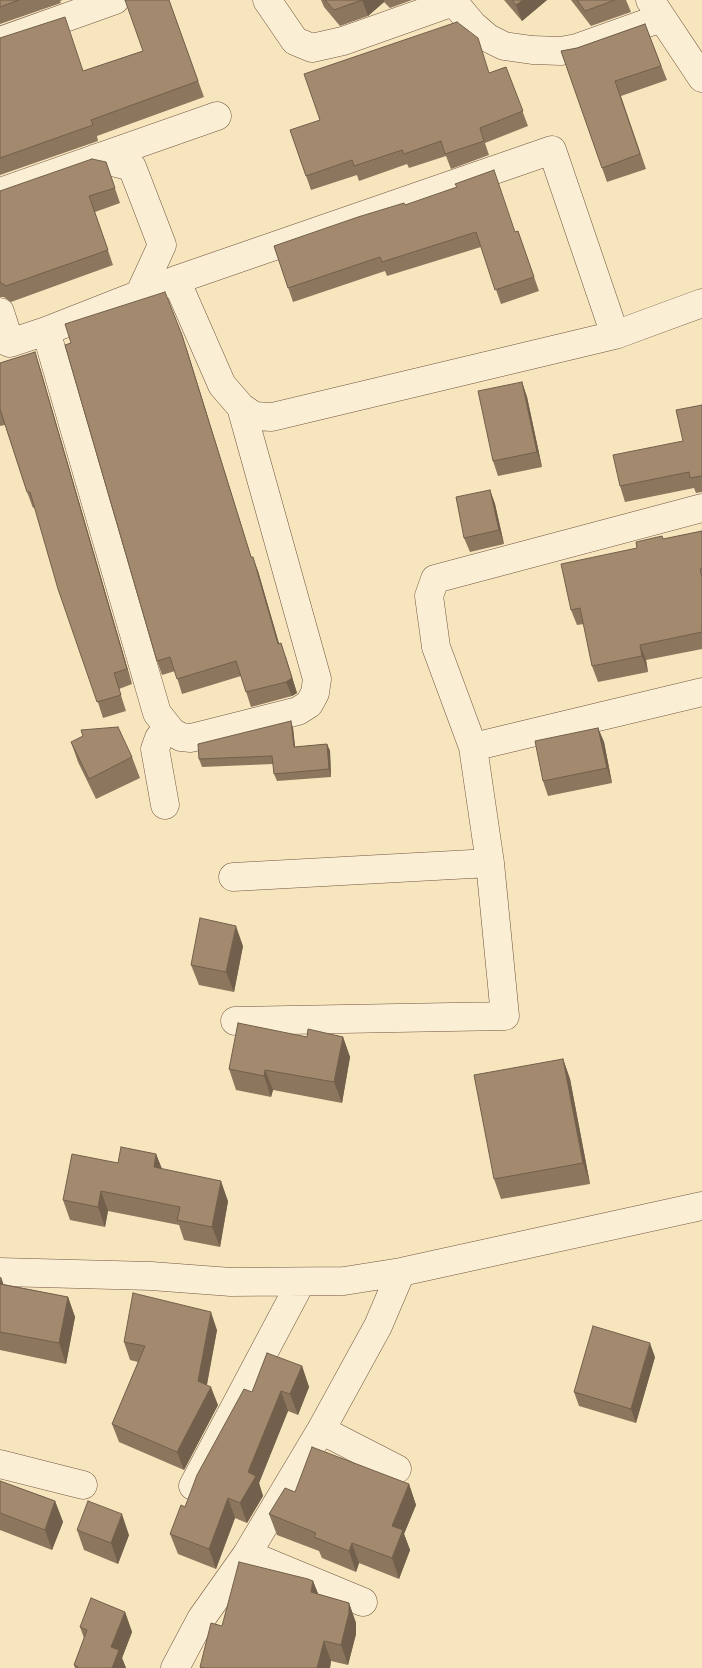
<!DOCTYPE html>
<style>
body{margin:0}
canvas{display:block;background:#f7e5bd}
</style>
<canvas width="702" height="1668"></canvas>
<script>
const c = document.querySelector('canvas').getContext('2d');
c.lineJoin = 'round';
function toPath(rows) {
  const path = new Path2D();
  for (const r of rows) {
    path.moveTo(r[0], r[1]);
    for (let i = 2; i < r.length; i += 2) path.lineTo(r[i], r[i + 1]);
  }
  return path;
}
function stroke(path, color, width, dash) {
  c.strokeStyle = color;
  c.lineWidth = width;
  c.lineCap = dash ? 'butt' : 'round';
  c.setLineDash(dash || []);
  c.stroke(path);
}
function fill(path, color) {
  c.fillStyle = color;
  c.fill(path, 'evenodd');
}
const minor = toPath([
 [267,0,295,41,312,48,343,41,453,2],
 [452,0,473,25,488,38,504,46,532,50,561,51,577,48,661,18],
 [650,0,702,78],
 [0,41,115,0],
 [96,158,132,167,162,245,139,295],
 [0,192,217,116],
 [176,280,552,150,615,335],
 [0,312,10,343],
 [46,331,157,713,172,732,181,737,191,738,298,711,309,704,315,693,317,679,241,407],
 [0,339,10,343,46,331,176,280,222,385,241,407,254,416,272,417,615,335,702,303],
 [473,747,702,692],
 [165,805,155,749,159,738,168,727],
 [233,877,490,863],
 [235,1021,505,1016,490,863,473,747,436,647,429,596,435,579,702,508],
 [0,1272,151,1276,231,1282,344,1281,401,1272,702,1206],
 [321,1430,397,1469],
 [0,1464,83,1485],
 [193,1486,301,1282],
 [247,1554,363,1602],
 [175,1668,201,1619,247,1554,321,1430,378,1326,401,1272]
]);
const wall = toPath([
 [0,0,63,0,60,1,61,3,0,24],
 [169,0,204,97,97,136,98,141,0,175,0,38,84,71,143,51],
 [321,0,412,0,390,8,384,2,368,16,340,26,324,7],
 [504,0,547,0,522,21],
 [571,0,626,0,631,12,591,26],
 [645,24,667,80,621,96,646,169,607,182,561,51,577,48],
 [506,67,528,126,485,143,489,155,451,169,446,156,409,168,407,164,359,181,357,175,311,190,290,130,490,73],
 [106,162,120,203,95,212,113,265,11,302,4,297,0,297,0,191],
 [405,205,515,232,518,231,539,291,501,304,481,247,387,276,385,271,293,302,274,246],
 [187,350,251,557,258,571,279,643,286,657,297,693,292,696,251,707,241,676,182,694,175,671,162,675,157,661],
 [35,352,40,368,132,684,119,689,126,711,103,718,35,507,33,508,27,492,5,425,0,426,0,363],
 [522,382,527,397,542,467,498,476,493,461],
 [702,405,702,492,696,493,694,488,625,502,620,486,683,441],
 [490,490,495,504,504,544,470,552,464,538],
 [702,531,702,649,646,660,648,672,598,682,592,666,584,624,577,625,571,610,637,548,663,539],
 [293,728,295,747,327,744,330,751,331,777,277,781,274,774,273,764,202,767,199,759],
 [598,728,604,742,612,783,548,796,543,781],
 [71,742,132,757,140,778,96,799,78,762],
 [243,946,234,992,199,985,191,965],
 [307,1037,343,1037,350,1057,342,1103,273,1090,271,1097,236,1090,229,1069],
 [563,1059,570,1079,590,1184,501,1199,494,1179],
 [156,1154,162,1169,228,1201,220,1247,184,1240,179,1225,108,1211,105,1227,70,1220,63,1200,118,1163],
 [0,1277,1,1277,3,1284,68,1297,75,1317,66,1364,0,1350],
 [217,1330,207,1385,218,1405,184,1470,119,1442,112,1424,138,1362,130,1360,124,1342],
 [655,1357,636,1423,579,1406,574,1392],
 [302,1366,309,1387,298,1415,288,1411,259,1483,263,1496,247,1523,235,1518,216,1569,178,1554,170,1534,185,1507,252,1392],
 [0,1481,55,1501,63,1522,52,1550,0,1530],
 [409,1484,416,1505,404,1534,410,1550,399,1579,359,1563,356,1572,322,1558,319,1551,277,1535,269,1514,295,1492],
 [77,1530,129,1535,118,1564,84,1550],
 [313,1581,318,1594,349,1603,356,1623,356,1634,348,1665,331,1661,330,1668,200,1668,200,1667],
 [125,1612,132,1632,122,1658,126,1668,75,1668,74,1665,84,1638,80,1627]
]);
const shadedWall = toPath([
 [362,0,384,0,384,2,368,16],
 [523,0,547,0,522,21,516,5],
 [182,335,187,350,256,572,251,557],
 [35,352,40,368,132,684,127,669],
 [522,382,527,397,542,467,537,452],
 [490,490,495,504,504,544,499,530],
 [253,557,258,571,283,658,278,644],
 [281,643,297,693,292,696,286,682],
 [640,645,646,660,648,672,642,656],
 [291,721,293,728,296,755,294,747],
 [598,728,604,742,612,783,607,768],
 [327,744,330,751,331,777,329,769],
 [236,926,243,946,234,992,226,972],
 [343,1037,350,1057,342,1103,334,1082],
 [563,1059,570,1079,590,1184,583,1163],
 [265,1070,273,1090,271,1097,264,1076],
 [156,1154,164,1174,154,1167],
 [221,1181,228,1201,220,1247,212,1227],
 [101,1191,108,1211,105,1227,98,1207],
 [1,1277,8,1298,0,1285],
 [68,1297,75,1317,66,1364,59,1343],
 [211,1312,217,1330,204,1399,198,1381],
 [650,1343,655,1357,636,1423,631,1409],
 [302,1366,309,1387,298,1415,290,1394],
 [211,1387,218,1405,184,1470,177,1452],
 [281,1391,288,1411,259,1483,263,1496,247,1523,240,1503,248,1472],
 [409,1484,416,1505,404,1534,410,1550,399,1579,392,1558,392,1526],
 [228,1498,235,1518,216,1569,209,1549],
 [55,1501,63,1522,52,1550,45,1530],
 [122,1514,129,1535,118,1564,111,1543],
 [352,1543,359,1563,356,1572,349,1551],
 [313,1581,321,1601,311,1592],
 [349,1603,356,1623,356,1634,348,1665,341,1645],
 [125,1612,132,1632,122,1658,126,1668,112,1668,111,1647],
 [324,1641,331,1661,330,1668,317,1668]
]);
const building = toPath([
 [0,0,19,0,0,7,0,0],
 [125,0,169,0,198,81,91,120,93,125,0,158,0,38,65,17,83,71,143,51,125,0],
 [325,0,362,0,334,10,325,0],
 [512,0,523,0,516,5,512,0],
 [577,0,615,0,585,11,577,0],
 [457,22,478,38,489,73,506,67,523,111,480,128,484,141,445,154,441,141,404,154,402,150,354,166,352,160,306,176,290,130,320,120,304,74,457,22],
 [645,24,661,66,615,81,640,154,602,168,561,51,577,48,645,24],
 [92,159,106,162,115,188,89,196,108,250,6,286,0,282,0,191,92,159],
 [494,170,515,232,518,231,534,277,495,290,476,232,382,262,380,257,288,288,274,246,358,217,404,203,405,205,457,187,455,184,494,170],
 [165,292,182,335,251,557,253,557,278,644,281,643,292,678,286,682,246,692,236,661,177,679,170,657,157,661,65,345,71,343,65,324,165,292],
 [35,352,127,669,114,673,121,695,97,702,58,589,30,492,27,492,0,409,0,363,35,352],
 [522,382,537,452,493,461,478,391,522,382],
 [702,405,702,476,690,478,689,472,620,486,613,455,683,441,676,410,702,405],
 [490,490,499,530,464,538,456,497,490,490],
 [702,531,702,569,700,569,702,577,702,632,640,645,642,656,592,666,580,608,571,610,561,564,637,548,636,542,662,536,663,539,702,531],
 [291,721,294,747,327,744,329,769,274,774,272,756,199,759,198,744,291,721],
 [118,727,132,757,89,779,71,742,83,736,81,730,118,727],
 [598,728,607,768,543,781,535,741,598,728],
 [200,918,236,926,226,972,191,965,200,918],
 [238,1023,307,1037,308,1029,343,1037,334,1082,265,1070,264,1076,229,1069,238,1023],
 [563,1059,583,1163,494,1179,474,1075,563,1059],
 [121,1147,156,1154,154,1167,221,1181,212,1227,177,1220,180,1207,101,1191,98,1207,63,1200,72,1154,118,1163,121,1147],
 [0,1284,68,1297,59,1343,0,1332,0,1284],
 [133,1293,211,1312,198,1381,211,1387,177,1452,112,1424,145,1346,124,1342,133,1293],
 [593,1326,650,1343,631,1409,574,1392,593,1326],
 [267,1353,302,1366,290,1394,281,1391,248,1472,256,1476,240,1503,228,1498,209,1549,170,1534,181,1505,185,1507,197,1475,244,1389,252,1392,267,1353],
 [312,1447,409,1484,392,1526,403,1530,392,1558,352,1543,349,1551,314,1537,316,1533,269,1514,285,1488,295,1492,312,1447],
 [0,1481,55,1501,45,1530,0,1513,0,1481],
 [88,1501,122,1514,111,1543,77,1530,88,1501],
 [239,1562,308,1579,313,1581,311,1592,349,1603,349,1613,341,1645,324,1641,317,1668,205,1668,200,1667,211,1623,222,1626,239,1562],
 [91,1598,125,1612,111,1647,119,1650,112,1668,77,1668,78,1667,74,1665,87,1630,80,1627,91,1598]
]);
stroke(minor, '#735540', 29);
stroke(minor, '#faeed4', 28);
fill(wall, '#8c765e');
fill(shadedWall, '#72604c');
fill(building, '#a3896d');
stroke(building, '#72604c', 1);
</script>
